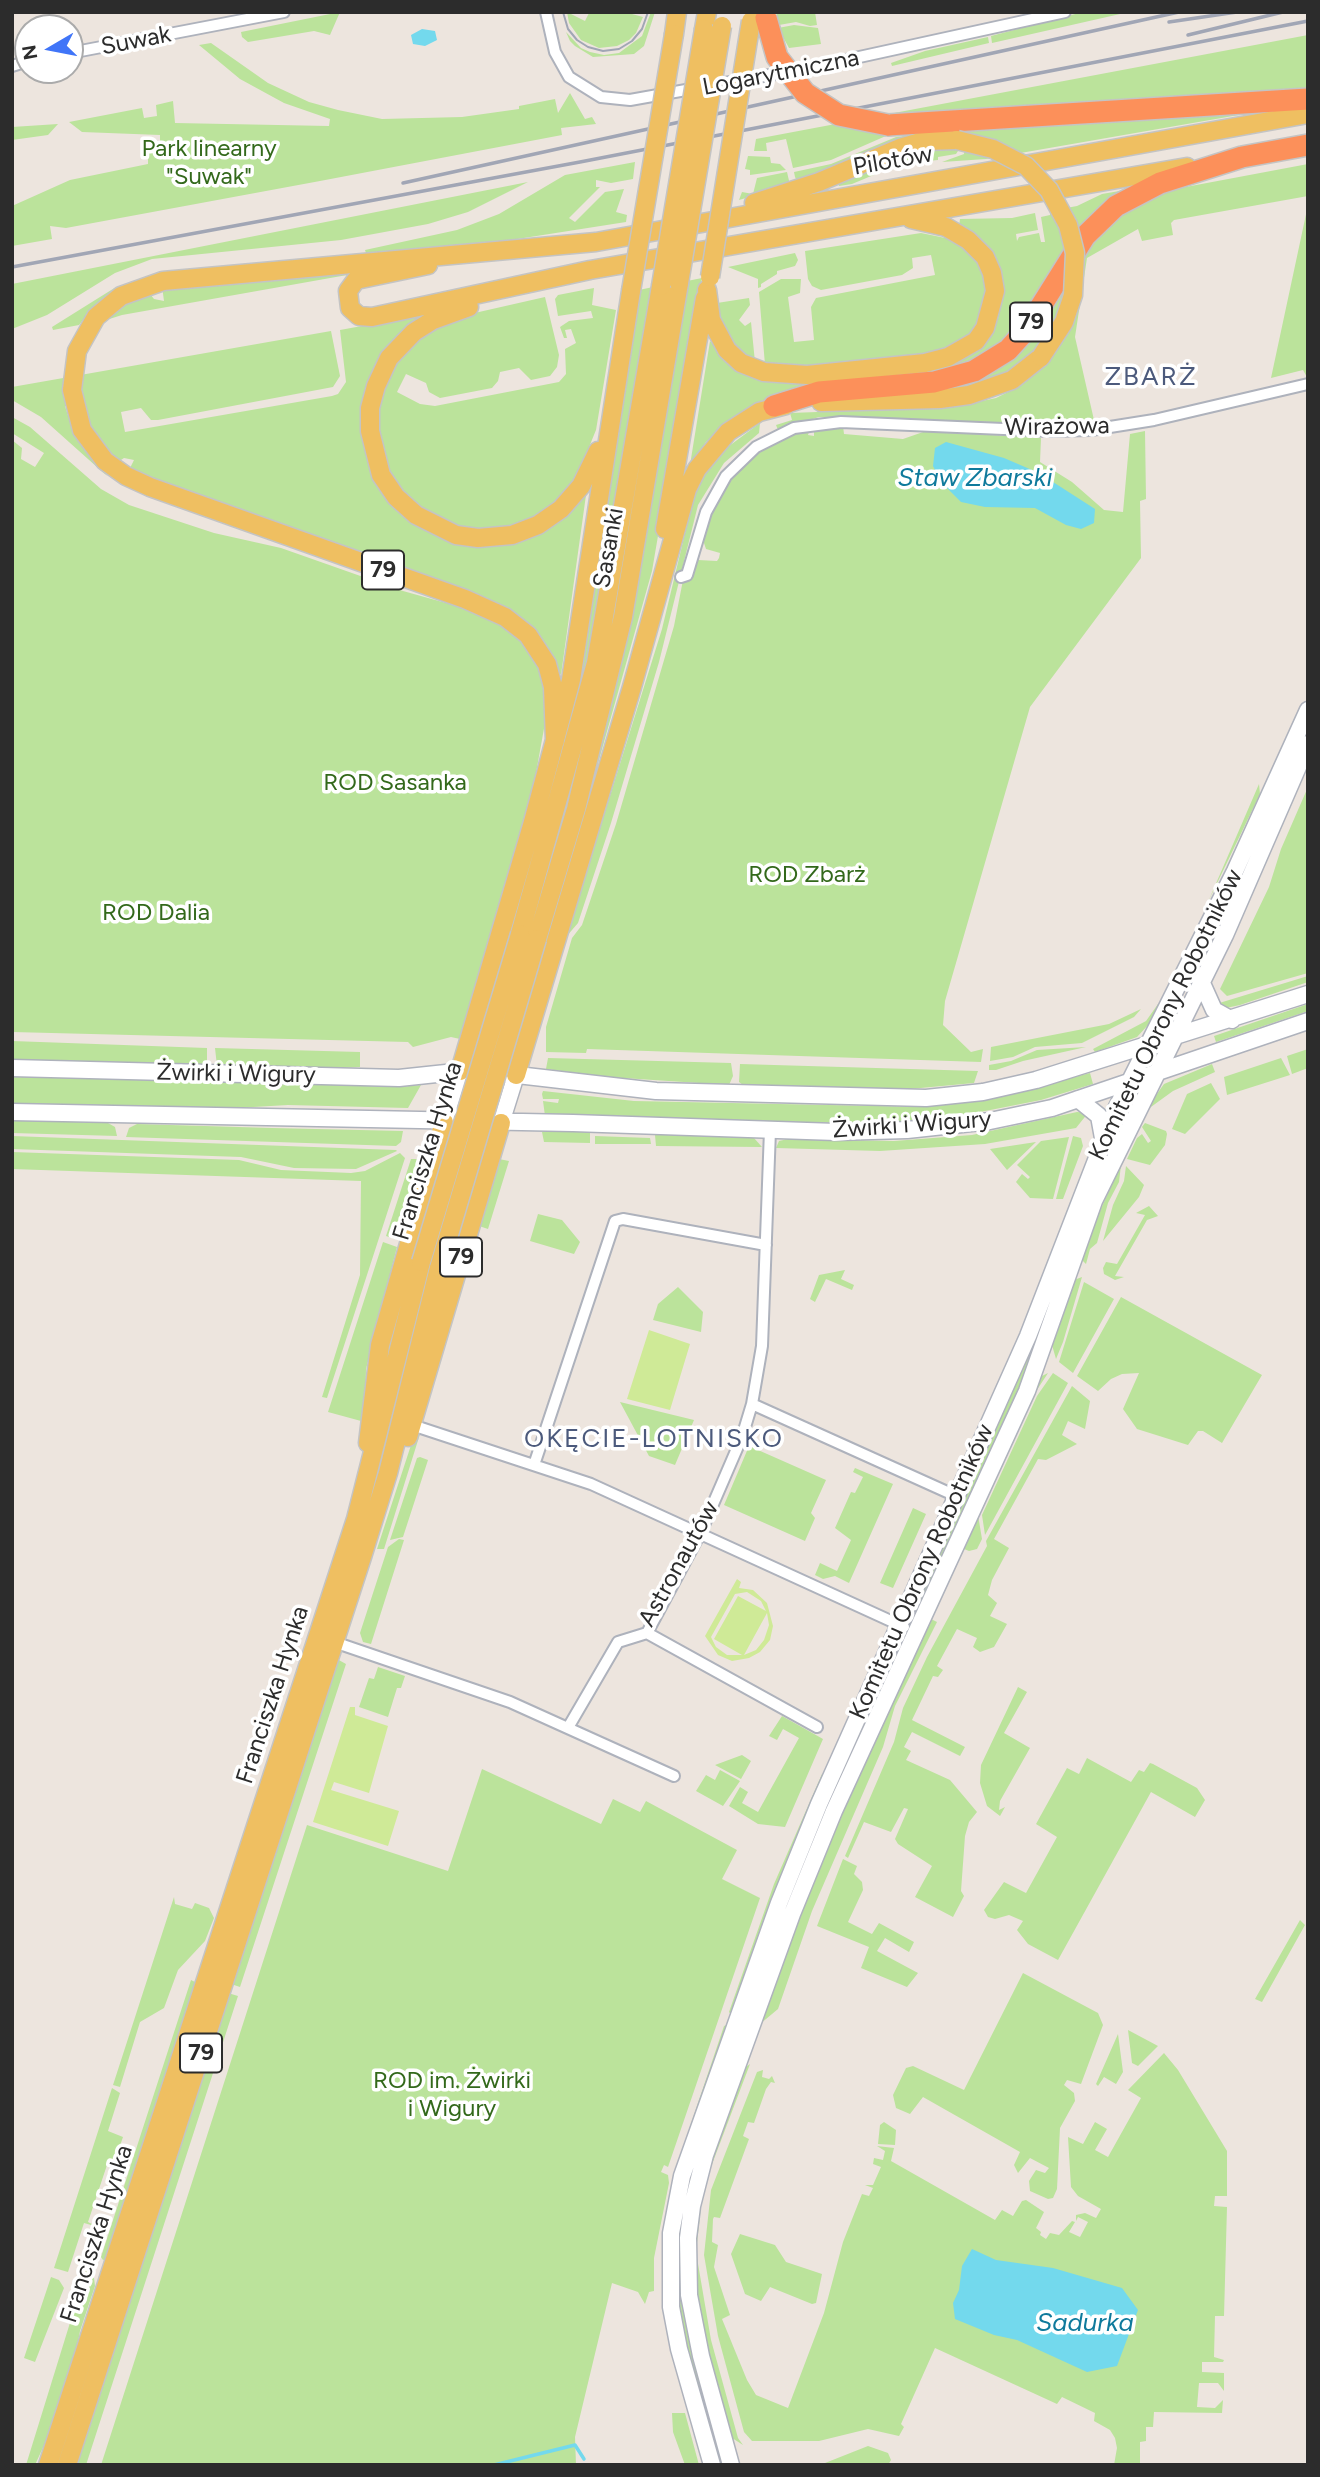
<!DOCTYPE html>
<meta charset="utf-8">
<style>
body{margin:0}
#map{position:relative;width:1320px;height:2477px;overflow:hidden;background:#ede5de;font-family:Figtree,sans-serif}
canvas{display:block}
.frame{position:absolute;inset:0;border:14px solid #2c2c2c;pointer-events:none}
.north{position:absolute;left:14px;top:14px;width:70px;height:70px;box-sizing:border-box;background:#fff;border:2px solid #ababab;border-radius:50%;rotate:260deg;font-size:19px;font-weight:700;line-height:28px;text-align:center;color:#2c2c2c}
.north::after{content:'';display:block;margin:auto;width:24px;height:32px;background:#4075f8;clip-path:polygon(50% 0,100% 100%,50% 72%,0 100%)}
</style>
<div id="map">
<canvas width="1320" height="2477"></canvas>
<div class="frame"></div>
<div class="north">N</div>
</div>
<script>
const c = document.querySelector('canvas').getContext('2d');
c.lineJoin = 'round';
function fill(path, color) {
  c.fillStyle = color;
  c.fill(path, 'evenodd');
}
function toPath(rows) {
  const path = new Path2D();
  for (const r of rows) {
    path.moveTo(r[0], r[1]);
    for (let i = 2; i < r.length; i += 2) path.lineTo(r[i], r[i + 1]);
  }
  return path;
}
function stroke(path, color, width, dash) {
  c.strokeStyle = color;
  c.lineWidth = width;
  c.lineCap = dash ? 'butt' : 'round';
  c.setLineDash(dash || []);
  c.stroke(path);
}
function drawText(font, color, halo, rows, align = 'center') {
  c.font = font + ' Figtree,sans-serif';
  c.lineWidth = 7;
  c.setLineDash([]);
  c.textBaseline = 'middle';
  c.strokeStyle = halo;
  c.fillStyle = color;
  for (const [text, x, y, turn = 0] of rows) {
    c.save();
    c.translate(x, y);
    c.rotate((+turn || 0) * Math.PI / 180);
    c.textAlign = isNaN(turn) ? turn : align;
    if (halo) c.strokeText(text, 0, 0);
    c.fillText(text, 0, 0);
    c.restore();
  }
}
const green = toPath([
 [340,12,330,35,314,31,248,42,242,37,241,32],
 [567,12,585,21,589,13,632,14,643,17,636,33,629,40,617,46,599,48,581,40,569,23],
 [651,12,655,12,644,46,634,54,593,57,575,46,570,41,566,32,581,48,590,52,604,55,619,53,642,36],
 [776,12,815,12,817,25,810,26,796,22,779,25],
 [1083,12,1129,12,992,43,991,36],
 [794,25,818,28,821,44,789,48,778,28],
 [1308,35,1308,92,1256,112,986,159,942,162,964,154,967,125,895,132,831,160,793,168,786,139,766,143,767,151,754,151,756,139],
 [988,37,989,43,892,66,891,63,925,51],
 [211,43,268,83,309,102,338,110,382,119,462,117,519,109,519,106,555,99,558,113,570,93,585,119,592,117,596,124,561,128,562,135,320,181,66,228,50,226,52,239,12,246,12,206,70,180,148,164,148,143,160,142,160,135,82,132,69,122,142,108,144,118,157,116,156,105,173,101,175,123,329,126,330,119,284,103,240,79,199,45],
 [58,124,48,135,12,140,12,127],
 [958,130,937,133,797,181,795,177,794,172,831,164,896,137],
 [960,148,956,154,938,157,938,160,905,163,905,167,876,171,876,174,852,184,839,186,838,183,914,152],
 [748,156,770,157,771,163,780,164,786,170,750,175,750,170,745,169],
 [635,162,633,179,611,183,596,180,596,187,600,187,569,218,575,222,605,192,624,189,616,212,627,215,626,222,511,240,366,253,365,250,457,230,499,214,565,175],
 [1308,164,1308,196,1174,220,1171,223,1173,235,1142,241,1138,229,1087,258,1075,337,1094,420,1067,419,1067,424,1061,424,819,417,778,430,776,425,792,420,790,413,954,407,996,398,1022,385,1047,363,1068,334,1081,296,1085,253,1104,231,1133,207,1175,189],
 [787,172,790,185,739,200,742,192,753,194,757,178],
 [528,182,468,212,428,224,341,240,152,259,115,273,47,315,12,329,12,284],
 [1131,189,1000,346,971,365,896,378,896,372,991,331,998,319,1002,290,959,226,960,219,1012,218,1035,213,1038,230,1016,234,1017,241,1019,237,1039,233,1041,242,1045,242,1041,217,1050,215,1050,211,1077,206,1102,194],
 [1308,205,1308,379,1303,370,1271,378],
 [921,233,955,240,976,256,985,274,987,302,974,330,967,338,930,355,810,367,765,365,759,292,781,279,801,279,800,293,788,297,794,342,814,340,811,307,816,298,935,275,931,255,912,258,913,268,902,275,821,290,812,286,808,279,805,251],
 [795,253,798,260,795,266,777,271,777,274,761,284,761,287,758,288,758,279,728,267],
 [364,272,122,315,100,322,123,302,150,294,154,299,164,301,162,286],
 [702,278,652,571,590,792,588,791,624,646,687,281],
 [1068,278,1066,304,1035,352,999,378,952,392,937,389,974,380,1016,355],
 [116,287,94,306,79,325,53,330,52,327],
 [653,287,591,648,558,771,580,672,639,290],
 [594,288,592,305,616,310,596,430,576,479,549,510,516,526,475,531,455,526,421,510,394,482,379,447,377,412,381,394,390,369,402,355,427,331,457,317,545,297,559,355,557,367,550,376,531,380,519,368,500,372,498,381,492,388,440,398,429,392,426,383,406,374,397,392,420,404,435,406,559,382,566,374,565,349,576,343,571,329,565,330,567,338,564,338,560,327,569,321,593,318,591,311,558,316,555,299,558,295],
 [749,298,750,305,739,320,745,326,751,322,755,362,737,349,721,324,717,303],
 [422,315,362,425,369,464,377,481,409,519,446,539,487,545,586,495,561,675,537,635,129,470,134,460,124,458,118,462,91,432,81,406,65,406,71,425,81,445,107,476,41,417,12,400,12,387,331,331,340,376,333,387,158,420,151,420,141,408,121,412,125,432,332,396,338,394,346,382,340,330],
 [710,341,721,354,814,380,815,385,758,402,730,420,706,442,690,465],
 [12,417,30,427,101,489,129,505,214,533,281,548,403,591,482,613,508,628,524,643,543,677,545,723,534,784,460,1039,451,1037,413,1047,408,1042,12,1032,12,440,22,448,21,459,35,467,44,453,12,433],
 [760,423,759,433,724,463,698,505,659,662,611,823,578,923,566,937,662,629,693,500,704,476,725,449],
 [843,426,844,434,903,439,926,431,1041,438,1040,462,1072,482,1104,510,1123,512,1130,434,1145,431,1146,499,1140,501,1141,558,1030,707,945,1001,943,1025,971,1052,983,1049,981,1062,587,1049,586,1053,546,1052,546,1027,572,938,582,925,616,824,674,626,683,580,688,581,693,565,698,560,717,561,719,558,720,553,706,549,703,540,718,495,753,455,770,444,810,429,808,435,814,436,814,428],
 [1259,784,1260,794,1208,902],
 [1308,787,1308,973,1227,996,1220,989,1269,887,1281,849],
 [1308,976,1308,982,1240,1005,1226,1008,1216,1004],
 [1158,1004,1160,1005,1149,1024,1137,1037,1095,1052,1093,1049,1146,1021],
 [1308,1004,1308,1011,1216,1042,1214,1036],
 [1141,1009,1134,1017,1082,1043,1035,1047,1013,1057,990,1061,991,1047,1109,1024],
 [12,1041,207,1048,207,1067,12,1061],
 [1086,1047,1023,1061,996,1070,989,1070,989,1065,1011,1061,1037,1050],
 [215,1048,360,1052,360,1067,303,1070,217,1066],
 [1308,1049,1308,1068,1292,1074,1287,1056],
 [548,1058,731,1063,733,1076,729,1085,608,1077,546,1069],
 [1281,1058,1290,1075,1227,1095,1224,1077],
 [740,1064,978,1071,974,1083,910,1089,855,1089,743,1085,739,1082],
 [1212,1064,1215,1072,1173,1091,1144,1112,1164,1084],
 [1090,1073,1093,1084,1041,1100,970,1114,884,1124,545,1116,543,1101,558,1103,559,1099,543,1099,542,1094,543,1091,634,1101,926,1107,994,1098],
 [12,1075,400,1087,421,1085,408,1108,288,1105,185,1111,144,1110,131,1105,96,1108,12,1106],
 [1211,1083,1220,1099,1185,1134,1172,1129,1187,1094],
 [1077,1112,1088,1113,1076,1128,985,1144,880,1151,776,1148,779,1141,788,1139,894,1141,972,1135],
 [12,1120,108,1123,115,1127,117,1136,12,1133],
 [1145,1123,1166,1131,1167,1134,1165,1145,1150,1165,1127,1159,1137,1138,1142,1134,1148,1143,1151,1141,1142,1127],
 [137,1124,272,1128,403,1131,401,1142,396,1146,126,1137,129,1128],
 [542,1132,590,1132,590,1143,544,1142],
 [661,1134,754,1138,762,1147,656,1146,655,1135],
 [12,1136,396,1150,397,1151,356,1169,294,1168,241,1157,12,1149],
 [595,1136,650,1138,651,1144,595,1144],
 [1073,1136,1081,1138,1083,1146,1063,1199,1056,1199],
 [1069,1137,1053,1199,1030,1198,1016,1182,1022,1174,1028,1179,1030,1177,1017,1165,1041,1141],
 [1036,1142,1007,1170,990,1149],
 [12,1152,239,1160,281,1170,351,1173,365,1171,400,1153,405,1158,327,1398,322,1397,360,1275,361,1181,12,1169],
 [411,1159,419,1159,395,1239,386,1236],
 [499,1159,509,1161,488,1229,479,1226],
 [1121,1165,1119,1182,1108,1203,1097,1243,1090,1249,1086,1264,1080,1258,1088,1237],
 [1126,1166,1144,1185,1139,1197,1103,1241,1113,1205,1124,1181],
 [1149,1206,1158,1216,1147,1220,1115,1276,1124,1277,1115,1280,1104,1274,1103,1268,1106,1262,1117,1264,1145,1215,1136,1213],
 [538,1214,562,1220,580,1242,574,1254,530,1241],
 [383,1242,397,1247,366,1369,365,1418,361,1421,328,1412],
 [845,1270,841,1279,854,1285,852,1290,826,1279,815,1302,810,1299,819,1275],
 [1060,1274,1020,1392,923,1603,916,1600],
 [1082,1277,1063,1342,1056,1359,1052,1345,1074,1280],
 [1084,1282,1114,1299,1073,1373,1059,1362],
 [678,1287,703,1312,701,1332,653,1320,658,1304],
 [1121,1297,1262,1375,1222,1443,1203,1431,1198,1431,1188,1445,1137,1429,1123,1409,1139,1373,1122,1374,1111,1379,1098,1391,1077,1376],
 [1048,1373,1031,1399,978,1515,982,1539,977,1549,969,1551,964,1549,969,1535,1040,1377],
 [1053,1373,1068,1383,985,1535,982,1515,1037,1396],
 [1072,1386,1090,1401,1085,1429,1068,1421,1062,1435,1077,1444,1046,1460,1038,1459,994,1539,1009,1548,992,1580,988,1595,997,1603,990,1616,1007,1624,994,1647,980,1652,973,1647,977,1638,957,1629,937,1666,943,1670,938,1677,933,1676,912,1720,965,1747,960,1756,912,1732,904,1747,911,1751,906,1760,950,1780,977,1812,969,1822,965,1836,961,1891,964,1896,953,1917,915,1897,932,1866,898,1844,895,1839,908,1809,904,1808,891,1832,864,1822,848,1858,845,1856,894,1742,903,1708,927,1657,987,1546,986,1541],
 [620,1402,694,1420,675,1465,649,1456],
 [420,1434,384,1549,377,1549,413,1439],
 [749,1446,826,1480,811,1513,815,1518,805,1541,724,1505],
 [420,1457,428,1460,403,1537,390,1540,417,1458],
 [855,1468,893,1484,849,1583,835,1576,823,1579,815,1575,820,1563,837,1571,851,1540,835,1528,851,1492,855,1493,863,1477,853,1472],
 [913,1508,926,1514,893,1588,880,1583],
 [399,1539,404,1540,371,1644,363,1642,360,1633,388,1547],
 [929,1618,937,1622,895,1706,883,1747,812,1911,778,2009,760,2024,810,1883],
 [904,1632,905,1639,765,1969,786,1897],
 [337,1659,346,1664,240,1987,231,1984],
 [378,1667,405,1676,401,1688,397,1688,388,1717,359,1707,369,1678,374,1679],
 [1018,1687,1027,1692,1004,1733,1030,1748,1000,1801,999,1810,1005,1807,1000,1816,987,1806,980,1783,981,1765],
 [782,1716,823,1739,785,1827,758,1824,729,1806,740,1787,748,1792,742,1803,758,1812,799,1738,783,1729,777,1740,769,1736],
 [742,1755,751,1761,741,1779,715,1765],
 [1087,1758,1131,1782,1139,1770,1144,1772,1150,1763,1153,1764,1197,1788,1205,1800,1195,1817,1151,1792,1058,1960,1028,1944,1017,1930,1023,1921,1009,1915,995,1919,988,1917,984,1910,1004,1882,1026,1893,1057,1837,1036,1824,1067,1768,1079,1774],
 [482,1769,601,1824,613,1799,640,1812,646,1801,737,1850,722,1879,760,1898,668,2167,664,2165,661,2172,668,2175,669,2183,654,2258,654,2291,649,2292,645,2304,638,2292,612,2283,575,2437,576,2465,101,2465,307,1825,448,1871],
 [720,1770,740,1781,723,1806,696,1791,706,1775,715,1780],
 [825,1773,732,2016,729,2012,774,1884,822,1774],
 [843,1859,857,1866,854,1874,862,1882,863,1890,848,1922,872,1934,879,1923,914,1942,909,1952,885,1938,877,1951,918,1973,907,1987,861,1968,869,1947,817,1926],
 [174,1897,175,1904,192,1909,195,1903,209,1908,214,1918,205,1941,178,1970,164,2008,140,2022,120,2087,113,2085],
 [1300,1920,1305,1925,1262,2002,1255,1999],
 [1023,1973,1098,2013,1103,2025,1081,2084,1067,2080,1064,2085,1074,2093,1075,2101,1060,2128,1057,2189,1053,2198,1048,2199,1030,2191,1029,2181,1036,2170,1045,2173,1049,2168,1030,2158,1018,2173,1014,2165,1020,2152,923,2097,910,2114,896,2108,893,2095,906,2068,913,2066,964,2090],
 [191,1980,197,1983,107,2259,103,2260,101,2257],
 [228,1993,238,1996,86,2465,75,2465],
 [727,2025,729,2026,676,2168,724,2026],
 [1128,2030,1158,2046,1138,2066,1132,2063],
 [1118,2034,1123,2072,1116,2084,1104,2077,1098,2086,1096,2084],
 [1164,2053,1178,2070,1227,2151,1227,2196,1215,2196,1214,2206,1227,2207,1224,2316,1215,2316,1214,2357,1224,2360,1223,2362,1202,2362,1202,2372,1224,2373,1224,2391,1218,2383,1199,2383,1197,2407,1215,2408,1223,2400,1222,2413,1154,2412,1153,2427,1146,2427,1146,2441,1140,2442,1140,2465,1114,2465,1117,2448,1115,2438,1110,2430,1094,2421,1095,2413,1062,2397,1057,2404,935,2348,901,2424,904,2427,899,2436,868,2429,819,2441,752,2441,744,2432,718,2336,704,2255,711,2190,757,2072,763,2070,762,2077,769,2079,772,2076,775,2083,771,2082,766,2089,754,2123,748,2122,743,2136,749,2139,720,2218,714,2217,713,2219,712,2242,718,2245,714,2267,730,2315,722,2319,747,2380,756,2395,788,2408,824,2313,843,2242,862,2194,869,2196,873,2188,865,2185,873,2185,881,2167,873,2164,874,2158,883,2160,885,2151,877,2146,894,2148,891,2161,995,2220,1002,2210,1013,2216,1022,2201,1026,2200,1044,2212,1036,2228,1041,2232,1040,2235,1046,2239,1050,2233,1059,2235,1072,2221,1075,2222,1069,2232,1080,2237,1088,2222,1078,2217,1076,2221,1076,2215,1085,2213,1096,2218,1101,2209,1078,2196,1071,2187,1068,2137,1083,2144,1095,2122,1107,2129,1095,2150,1108,2157,1141,2098,1128,2090],
 [750,2064,703,2188,696,2252,711,2340,738,2438,743,2445,729,2436,704,2341,697,2309,694,2251,697,2216,706,2172,742,2070],
 [726,2067,682,2237,722,2460,688,2361,675,2279,681,2203],
 [112,2088,120,2093,108,2131,123,2137,116,2157,119,2159,116,2166,107,2165,88,2222,98,2227,84,2223,68,2272,54,2268],
 [884,2122,896,2130,895,2145,878,2144,880,2125],
 [740,2234,775,2245,786,2262,822,2274,816,2303,812,2304,770,2287,761,2301,745,2294,731,2254],
 [86,2271,94,2278,95,2286,80,2331,73,2369,51,2430,35,2465,26,2465],
 [51,2277,59,2280,64,2288,35,2362,24,2358],
 [672,2413,685,2413,699,2465,685,2465,673,2432],
 [868,2446,888,2453,891,2460,888,2465,820,2465]
]);
const pitch = toPath([
 [649,1330,690,1344,670,1410,627,1399],
 [737,1579,741,1582,739,1588,753,1590,767,1603,773,1626,770,1640,760,1652,749,1658,732,1661,718,1655,705,1636],
 [747,1592,761,1601,766,1611,738,1596,714,1639,742,1655,727,1655,716,1647,711,1637,735,1594],
 [767,1613,769,1625,764,1640,756,1650,744,1655],
 [350,1707,355,1707,355,1715,388,1726,369,1793,334,1782,331,1790,399,1811,388,1846,313,1822]
]);
const water = toPath([
 [422,29,435,31,437,40,425,46,413,44,411,35],
 [946,442,1004,458,1039,473,1095,509,1094,523,1081,529,1066,525,1035,508,985,507,961,502,941,482,933,466,935,448],
 [972,2249,996,2260,1053,2268,1122,2288,1138,2310,1117,2366,1087,2372,1017,2340,994,2335,955,2319,953,2303,959,2290,962,2266]
]);
const stream = toPath([
 [494,2465,575,2445,584,2459]
]);
const street = toPath([
 [546,12,555,52,569,77,601,97,630,100,809,68,1065,12],
 [70,53,284,12],
 [12,66,28,61],
 [681,577,687,575,706,512,726,476,756,447,794,428,841,422,1050,431,1091,430,1154,420,1308,384],
 [752,1404,956,1496],
 [412,1425,591,1484,904,1627],
 [534,1465,615,1221,623,1219,766,1245],
 [647,1633,817,1727],
 [334,1642,510,1702,674,1776],
 [569,1726,618,1642,647,1633,701,1532,742,1437,752,1404,762,1346,770,1130]
]);
const secondary = toPath([
 [1201,981,1214,1010,1232,1020],
 [12,1068,399,1078,474,1070,656,1091,926,1098,983,1092,1036,1080,1308,994],
 [1078,1099,1099,1116,1103,1138],
 [12,1112,573,1123,836,1132,907,1130,990,1121,1052,1108,1308,1021],
 [444,1122,460,1071],
 [501,1123,516,1075],
 [712,2465,679,2349,671,2307,671,2233,682,2176,779,1903,819,1804,1028,1336,1116,1109,1235,871,1308,710],
 [731,2465,701,2356,689,2295,688,2238,692,2206,705,2155,792,1914,834,1811,1027,1391,1094,1201,1225,935,1308,744]
]);
const primary = toPath([
 [704,29,707,12],
 [674,34,677,12],
 [754,203,819,182,900,148,924,141,957,140],
 [428,265,356,280,348,291,350,308,359,316,372,317,590,270,1187,167],
 [707,290,711,320,727,350,741,363,764,372,807,375,925,363,948,357,976,341,985,328,995,291,992,273,985,257,968,240,946,227,911,219],
 [469,307,433,320,414,332,389,358,376,386,370,408,370,431,381,475,396,497,416,515,456,535,478,538,512,535,538,525,561,509,581,486,598,451],
 [821,402,940,399,969,395,1012,380,1041,357],
 [665,529,705,298],
 [555,741,553,687,547,664,528,635,505,617,465,599,150,487,126,476,105,461,82,430,72,390,77,351,96,317,121,296,163,281,596,242,1308,114],
 [520,934,596,663,661,286],
 [537,939,576,809,623,617,679,283],
 [460,1071,533,822,571,680,631,291],
 [516,1075,632,687,687,489,697,469,728,432,759,412,786,405],
 [408,1437,501,1123],
 [368,1443,380,1345,444,1122],
 [48,2465,356,1519,421,1262],
 [67,2465,362,1557,388,1473,439,1268]
]);
const highway = toPath([
 [888,125,1308,99],
 [774,406,819,392,934,382,974,371,1008,350,1026,330,1085,236,1116,206,1160,183,1242,157,1308,145]
]);
const tram = toPath([
 [563,12,568,29,577,40,588,47,603,51,619,49,632,41,642,29,648,12]
]);
const rail = toPath([
 [1169,22,1237,12],
 [1188,35,1283,12],
 [403,183,1179,12],
 [12,267,580,162,1308,21]
]);
const primaryBridge = toPath([
 [957,140,993,149,1026,166,1049,190,1068,225,1075,253,1073,295,1064,322,1041,357],
 [710,277,751,21],
 [679,283,722,26],
 [661,286,704,29],
 [631,291,674,34],
 [421,1262,520,934],
 [439,1268,537,939]
]);
const highwayBridge = toPath([
 [766,18,777,57,805,93,839,115,888,125]
]);
const shields = [
 [1031,322,42],
 [383,570,42],
 [461,1257,42],
 [201,2053,42]
];
const shieldNames = [
 ["79",1031,322],
 ["79",383,570],
 ["79",461,1257],
 ["79",201,2053]
];
const streetNames = [
 ["Suwak",136,41,-11],
 ["Logarytmiczna",781,73,-11],
 ["Pilotów",893,161,-10],
 ["Wirażowa",1057,427,-1],
 ["Sasanki",609,548,-80],
 ["Komitetu Obrony Robotników",1166,1015,-64],
 ["Żwirki i Wigury",236,1074,1],
 ["Żwirki i Wigury",912,1125,-4],
 ["Franciszka Hynka",428,1151,-73],
 ["Astronautów",679,1564,-61],
 ["Komitetu Obrony Robotników",922,1572,-66],
 ["Franciszka Hynka",273,1695,-72],
 ["Franciszka Hynka",97,2234,-72]
];
const parkNames = [
 ["Park linearny",209,149],
 ["\"Suwak\"",209,177],
 ["ROD Sasanka",395,783],
 ["ROD Zbarż",807,875],
 ["ROD Dalia",156,913],
 ["ROD im. Żwirki",452,2081],
 ["i Wigury",452,2109]
];
const neighbourhoodNames = [
 ["ZBARŻ",1151,377],
 ["OKĘCIE-LOTNISKO",654,1439]
];
const waterNames = [
 ["Staw Zbarski",975,478],
 ["Sadurka",1085,2323]
];
fill(green, '#bbe39b');
fill(pitch, '#cfea97');
fill(water, '#73d9ed');
stroke(stream, '#73d9ed', 3.5);
stroke(street, '#aeb2bc', 14);
stroke(secondary, '#aeb2bc', 19);
stroke(primary, '#c4c4c4', 21);
stroke(highway, '#c4c4c4', 24);
stroke(street, '#fff', 10);
stroke(secondary, '#fff', 16);
stroke(primary, '#efbf61', 18);
stroke(highway, '#fc905a', 21);
stroke(tram, '#a1a6b5', 2);
stroke(rail, '#a1a6b5', 3.5);
stroke(primaryBridge, '#c4c4c4', 21, []);
stroke(highwayBridge, '#c4c4c4', 24, []);
stroke(primaryBridge, '#efbf61', 18);
stroke(highwayBridge, '#fc905a', 21);
for (const [x, y, w] of shields) {
  const box = new Path2D();
  box.roundRect(x - w / 2, y - 19.5, w, 39, 5);
  c.fillStyle = '#fff';
  c.fill(box);
  stroke(box, '#2c2c2c', 2);
}
drawText('bold 23px', '#2c2c2c', null, shieldNames);
drawText('24px', '#2c2c2c', '#fff', streetNames);
drawText('24px', '#33691b', '#fff', parkNames);
c.letterSpacing = '2px';
drawText('26px', '#4c5a7c', '#fff', neighbourhoodNames);
c.letterSpacing = '0px';
drawText('italic 26px', '#0f7a9c', '#fff', waterNames);
</script>
